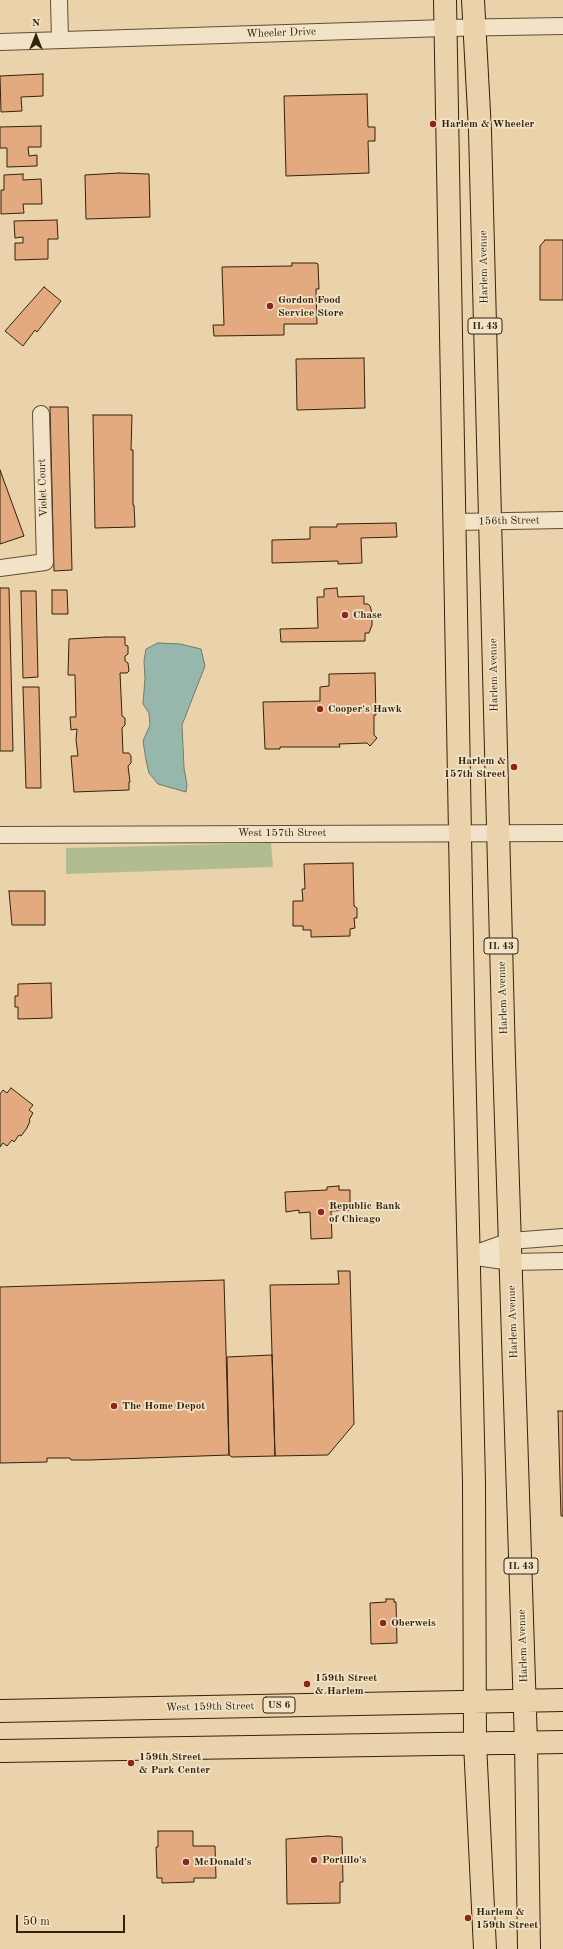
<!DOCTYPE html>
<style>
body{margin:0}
#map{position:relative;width:563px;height:1949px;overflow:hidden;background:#ead2ab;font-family:"Old Standard TT",serif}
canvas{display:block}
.north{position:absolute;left:16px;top:16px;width:40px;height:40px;-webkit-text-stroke:3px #f1e2c8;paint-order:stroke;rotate:0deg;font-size:11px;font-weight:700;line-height:16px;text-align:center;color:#33230b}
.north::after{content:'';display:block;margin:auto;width:14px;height:18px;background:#33230b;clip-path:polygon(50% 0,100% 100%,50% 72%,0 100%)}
.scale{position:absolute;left:16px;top:1915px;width:109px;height:18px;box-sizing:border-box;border:2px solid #33230b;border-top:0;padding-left:5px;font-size:12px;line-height:14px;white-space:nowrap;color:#33230b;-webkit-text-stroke:3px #f1e2c8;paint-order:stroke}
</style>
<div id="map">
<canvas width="563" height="1949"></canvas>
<div class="north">N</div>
<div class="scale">50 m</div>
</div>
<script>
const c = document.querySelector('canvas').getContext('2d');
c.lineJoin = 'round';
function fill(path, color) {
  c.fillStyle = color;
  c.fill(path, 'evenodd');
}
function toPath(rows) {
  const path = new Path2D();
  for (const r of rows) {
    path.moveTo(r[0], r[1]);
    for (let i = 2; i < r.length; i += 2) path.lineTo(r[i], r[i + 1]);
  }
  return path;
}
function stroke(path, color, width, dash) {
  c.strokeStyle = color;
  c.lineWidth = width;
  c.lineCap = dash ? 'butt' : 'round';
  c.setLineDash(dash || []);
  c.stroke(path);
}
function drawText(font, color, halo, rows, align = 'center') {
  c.font = font + ' "Old Standard TT",serif';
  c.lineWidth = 3.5;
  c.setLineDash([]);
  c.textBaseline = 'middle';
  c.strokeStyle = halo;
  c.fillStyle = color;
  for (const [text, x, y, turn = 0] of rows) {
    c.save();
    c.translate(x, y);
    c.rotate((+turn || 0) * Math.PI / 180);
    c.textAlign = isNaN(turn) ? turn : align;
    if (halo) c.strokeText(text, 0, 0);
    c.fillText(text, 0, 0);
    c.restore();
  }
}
const green = toPath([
 [271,843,273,867,66,874,66,848]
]);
const water = toPath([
 [158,643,180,644,201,649,205,666,182,725,184,768,187,785,186,792,158,784,149,773,146,760,143,741,150,725,149,713,143,704,145,678,144,661,146,649,158,643]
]);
const building = toPath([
 [43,74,43,96,21,97,22,111,1,112,0,76,43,74],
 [367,94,368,127,375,127,375,141,368,141,369,173,286,176,284,96,367,94],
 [41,126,41,147,28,147,29,156,37,155,37,166,7,167,7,148,0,148,0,127,41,126],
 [119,173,149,174,150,217,86,219,85,175,119,173],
 [23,174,23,180,41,179,42,204,23,204,24,213,1,214,1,190,4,190,4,175,23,174],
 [57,220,58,239,48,239,48,259,15,260,15,243,23,243,23,237,15,238,14,221,57,220],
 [545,240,563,240,563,300,540,300,540,246,545,240],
 [292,263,316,263,318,264,319,289,316,289,317,324,284,324,284,335,214,336,213,325,224,325,222,267,292,266,292,263],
 [44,287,61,301,37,332,35,330,23,346,5,331,44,287],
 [364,358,365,408,297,410,296,359,364,358],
 [50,407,68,407,72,570,54,571,50,407],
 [93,415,132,415,131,450,133,450,133,505,134,505,135,527,95,528,93,415],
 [0,470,24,536,0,544,0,470],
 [396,523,397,537,361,538,362,563,338,564,338,561,272,563,272,540,310,539,310,527,337,527,337,524,396,523],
 [0,588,9,588,13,751,0,751,0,588],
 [337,588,338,597,364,596,364,604,368,604,370,606,372,613,372,625,369,633,365,633,365,641,281,642,280,629,318,628,317,597,324,597,324,589,337,588],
 [52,590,67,590,68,614,52,614,52,590],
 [21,591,36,591,38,677,23,678,21,591],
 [106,637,125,637,125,645,128,646,128,654,125,656,125,661,128,663,129,671,127,673,120,673,122,716,125,718,125,725,122,728,123,753,129,753,131,756,131,763,128,766,130,782,129,782,129,790,74,792,71,756,78,756,76,740,77,729,71,730,70,717,76,717,75,675,68,675,69,639,106,637],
 [375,673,376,715,374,715,374,735,377,738,370,746,367,743,339,744,340,747,280,747,280,749,265,749,263,702,320,701,320,687,329,686,329,674,375,673],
 [23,687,39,687,41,788,26,788,23,687],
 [353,863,354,906,357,908,357,918,354,918,355,928,350,929,350,936,311,937,311,930,303,930,303,926,293,926,293,901,303,901,302,889,305,889,304,864,353,863],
 [9,891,45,891,45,925,12,925,9,891],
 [51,983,52,1018,18,1019,18,1007,15,1007,15,996,18,996,18,984,51,983],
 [11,1088,33,1105,29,1110,33,1113,29,1120,30,1121,27,1128,21,1136,19,1135,14,1142,12,1140,7,1146,3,1143,0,1147,0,1094,3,1090,7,1093,11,1088],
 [339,1186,339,1190,350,1190,350,1210,331,1211,332,1238,311,1239,310,1212,299,1213,299,1210,286,1212,285,1192,327,1190,327,1187,339,1186],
 [338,1271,350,1271,354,1424,328,1455,275,1456,270,1285,339,1284,338,1271],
 [224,1280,229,1455,90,1460,71,1460,70,1458,47,1458,47,1462,0,1463,0,1287,224,1280],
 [272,1355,275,1456,232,1457,229,1455,227,1357,272,1355],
 [558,1411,563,1411,563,1516,561,1516,558,1411],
 [386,1599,394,1599,394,1602,396,1602,397,1643,371,1644,370,1603,386,1602,386,1599],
 [158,1831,193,1831,193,1846,215,1846,216,1878,194,1878,194,1882,162,1883,162,1878,157,1878,156,1847,158,1847,158,1831],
 [328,1836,342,1837,343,1882,340,1882,340,1903,287,1904,286,1839,328,1836]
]);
const minor = toPath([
 [59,0,60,40],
 [0,42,446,28,563,26],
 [454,522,563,520],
 [0,568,45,562,41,414],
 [0,835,563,833],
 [468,1256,510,1241,563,1237],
 [469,1256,511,1262,563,1261]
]);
const primary = toPath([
 [445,0,464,1056,474,1482,475,1743,485,1949],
 [473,0,480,131,504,1059,526,1743,529,1949],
 [0,1711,563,1700],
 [0,1751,563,1742]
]);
const markers = [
 [433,124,4,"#8f2418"],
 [270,306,4,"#8f2418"],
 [345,615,4,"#8f2418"],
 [320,709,4,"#8f2418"],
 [514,767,4,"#8f2418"],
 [321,1212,4,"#8f2418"],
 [114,1406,4,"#8f2418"],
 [383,1623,4,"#8f2418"],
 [307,1684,4,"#8f2418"],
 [131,1763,4,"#8f2418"],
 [314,1860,4,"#8f2418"],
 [186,1862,4,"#8f2418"],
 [468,1918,4,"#8f2418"]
];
const shields = [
 [485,326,34],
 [501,946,34],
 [521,1566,34],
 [279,1705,32]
];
const shieldNames = [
 ["IL 43",485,326],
 ["IL 43",501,946],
 ["IL 43",521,1566],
 ["US 6",279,1705]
];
const streetNames = [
 ["Wheeler Drive",281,33,-2],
 ["Harlem Avenue",484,267,-91],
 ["Violet Court",43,488,-92],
 ["156th Street",509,521,-1],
 ["Harlem Avenue",494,675,-91],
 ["West 157th Street",282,833],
 ["Harlem Avenue",503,998,-92],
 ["Harlem Avenue",513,1322,-92],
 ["Harlem Avenue",523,1646,-92],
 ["West 159th Street",210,1707,-1]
];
const poiNames = [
 ["Harlem & Wheeler",441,124],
 ["Gordon Food",278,300],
 ["Service Store",278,313],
 ["Chase",353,615],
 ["Cooper's Hawk",328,709],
 ["Harlem &",506,761,"right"],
 ["157th Street",506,774,"right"],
 ["Republic Bank",329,1206],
 ["of Chicago",329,1219],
 ["The Home Depot",122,1406],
 ["Oberweis",391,1623],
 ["159th Street",315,1678],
 ["& Harlem",315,1691],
 ["159th Street",139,1757],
 ["& Park Center",139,1770],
 ["Portillo's",322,1860],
 ["McDonald's",194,1862],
 ["Harlem &",476,1912],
 ["159th Street",476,1925]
];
fill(green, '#b1bd8e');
fill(water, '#98b7ac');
stroke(water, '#707c6c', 1);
fill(building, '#e3aa7f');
stroke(building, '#33230b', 1);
stroke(minor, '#614f33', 18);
stroke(primary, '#33230b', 24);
stroke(minor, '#f1e2c8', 16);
stroke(primary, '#ead2ab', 22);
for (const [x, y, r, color] of markers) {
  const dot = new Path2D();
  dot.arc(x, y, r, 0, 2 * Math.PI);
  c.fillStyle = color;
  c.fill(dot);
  stroke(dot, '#f1e2c8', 1.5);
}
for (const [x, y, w] of shields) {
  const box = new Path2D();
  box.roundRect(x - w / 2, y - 8, w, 16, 3);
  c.fillStyle = '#f1e2c8';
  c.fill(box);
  stroke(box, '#33230b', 1);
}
drawText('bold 10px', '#33230b', null, shieldNames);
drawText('11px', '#33230b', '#f1e2c8', streetNames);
drawText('bold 11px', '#33230b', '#f1e2c8', poiNames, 'left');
</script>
